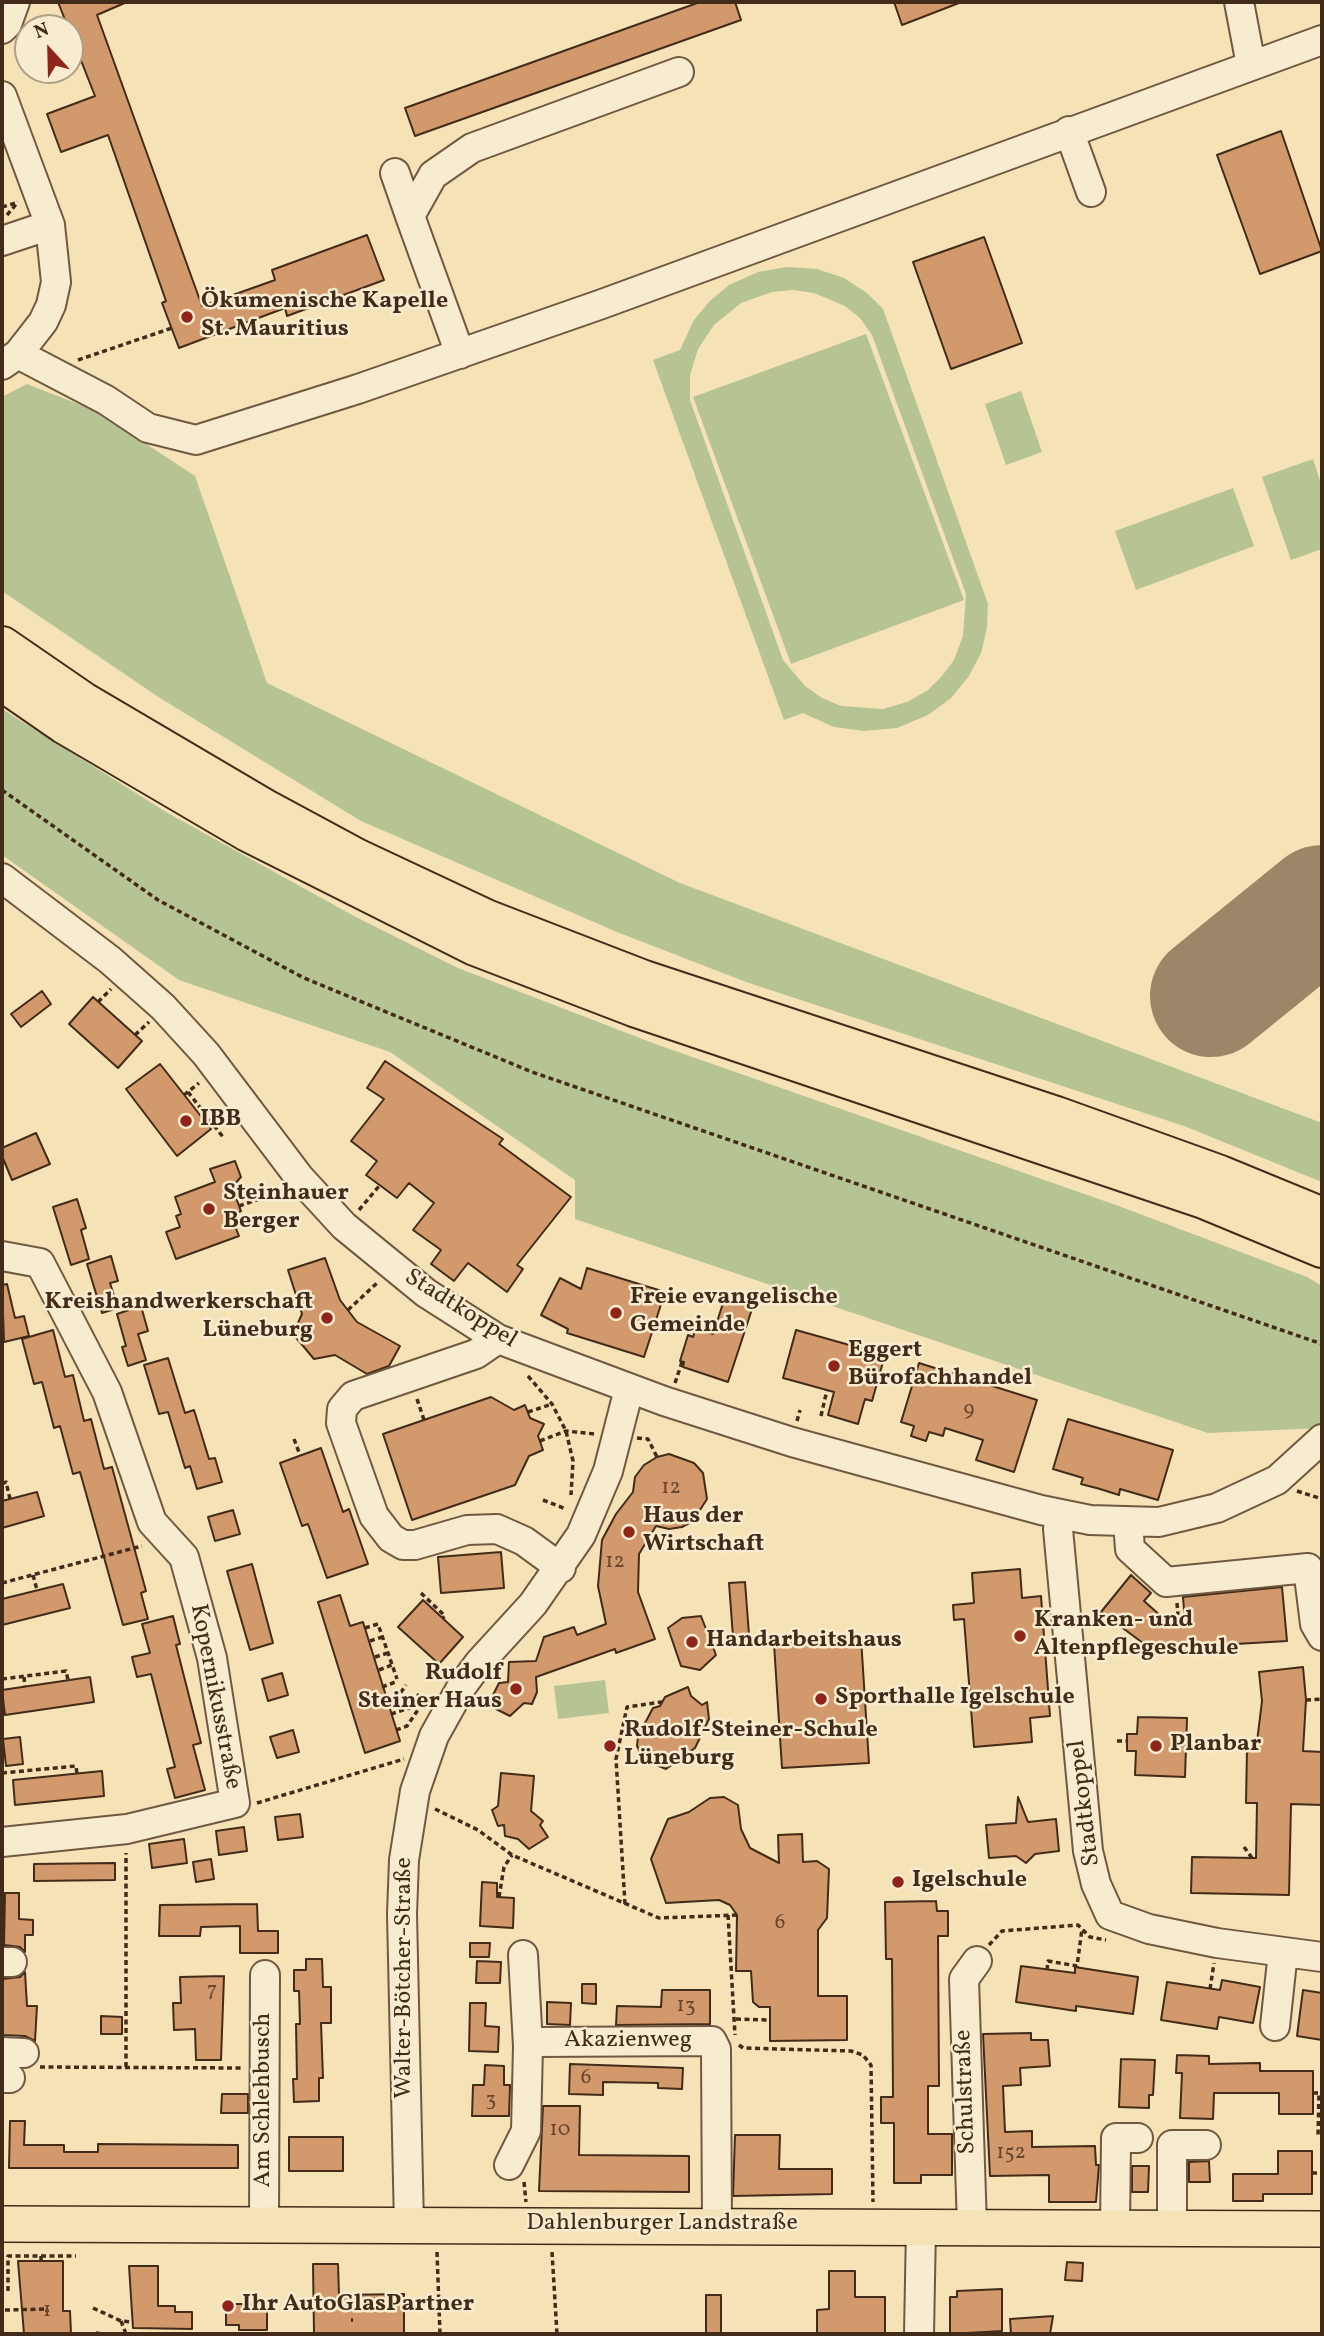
<!DOCTYPE html>
<meta charset="utf-8">
<style>
body{margin:0}
#map{position:relative;width:1324px;height:2336px;overflow:hidden;background:#f5e2b7;font-family:Vollkorn,serif}
canvas{display:block}
.frame{position:absolute;inset:0;border:4px solid #432b19;pointer-events:none}
.north{position:absolute;left:14px;top:14px;width:70px;height:70px;box-sizing:border-box;background:#f8ecd0;border:2px solid #b09f87;border-radius:50%;rotate:338deg;font-size:19px;font-weight:700;line-height:28px;text-align:center;color:#432b19}
.north::after{content:'';display:block;margin:auto;width:24px;height:32px;background:#8f2418;clip-path:polygon(50% 0,100% 100%,50% 72%,0 100%)}
</style>
<div id="map">
<canvas width="1324" height="2336"></canvas>
<div class="frame"></div>
<div class="north">N</div>
</div>
<script>
const c = document.querySelector('canvas').getContext('2d');
c.lineJoin = 'round';
function fill(path, color) {
  c.fillStyle = color;
  c.fill(path, 'evenodd');
}
function toPath(rows) {
  const path = new Path2D();
  for (const r of rows) {
    path.moveTo(r[0], r[1]);
    for (let i = 2; i < r.length; i += 2) path.lineTo(r[i], r[i + 1]);
  }
  return path;
}
function stroke(path, color, width, dash) {
  c.strokeStyle = color;
  c.lineWidth = width;
  c.lineCap = dash ? 'butt' : 'round';
  c.setLineDash(dash || []);
  c.stroke(path);
}
function drawText(font, color, halo, rows, align = 'center') {
  c.font = font + ' Vollkorn,serif';
  c.lineWidth = 5;
  c.setLineDash([]);
  c.textBaseline = 'middle';
  c.strokeStyle = halo;
  c.fillStyle = color;
  for (const [text, x, y, turn = 0] of rows) {
    c.save();
    c.translate(x, y);
    c.rotate((+turn || 0) * Math.PI / 180);
    c.textAlign = isNaN(turn) ? turn : align;
    if (halo) c.strokeText(text, 0, 0);
    c.fillText(text, 0, 0);
    c.restore();
  }
}
const green = toPath([
 [787,267,817,269,844,278,867,293,883,309,988,604,987,628,981,653,969,676,951,698,928,715,897,728,864,731,834,727,803,713,784,720,653,360,680,350,694,320,710,301,729,285,758,272],
 [793,290,814,293,845,306,860,318,872,335,966,594,963,636,954,660,942,676,928,690,907,702,883,709,841,706,822,698,805,686,783,660,690,400,690,375,698,349,714,325,741,303,772,292],
 [866,334,964,600,791,664,693,397],
 [27,384,96,411,195,476,267,683,680,883,1322,1123,1322,1182,1184,1126,746,982,617,932,361,821,160,698,2,591,2,397],
 [1021,391,1042,452,1006,465,985,404],
 [1313,459,1322,487,1322,549,1291,560,1262,477],
 [1233,488,1254,546,1136,590,1115,531],
 [2,709,166,812,354,916,458,968,658,1045,1116,1205,1307,1277,1322,1286,1322,1428,1208,1433,575,1219,575,1180,390,1052,179,980,2,855],
 [605,1680,609,1713,558,1719,554,1686]
]);
const runway = toPath([
 [1211,996,1322,906]
]);
const building = toPath([
 [58,2,127,2,97,15,202,306,275,280,272,270,367,235,384,280,287,316,285,308,179,348,162,303,166,301,108,135,61,152,47,114,95,96,58,2],
 [700,2,735,2,741,20,415,136,405,108,700,2],
 [894,2,959,2,959,3,902,25,894,2],
 [1281,131,1322,251,1260,274,1217,155,1281,131],
 [984,237,1022,343,951,369,913,262,984,237],
 [42,991,51,1004,21,1027,11,1014,42,991],
 [93,997,142,1041,118,1068,69,1024,93,997],
 [385,1061,503,1139,499,1144,571,1197,517,1265,523,1269,507,1292,468,1263,454,1281,431,1264,441,1250,413,1230,434,1203,409,1183,397,1198,366,1175,377,1161,351,1141,384,1099,367,1088,385,1061],
 [160,1064,211,1129,177,1156,126,1089,160,1064],
 [36,1133,50,1164,12,1180,2,1156,2,1148,36,1133],
 [235,1161,241,1177,232,1187,241,1211,237,1213,241,1223,235,1226,239,1236,176,1259,166,1232,180,1227,176,1216,181,1214,175,1197,215,1182,210,1169,235,1161],
 [77,1199,86,1228,81,1230,89,1259,71,1265,53,1207,77,1199],
 [111,1256,118,1281,110,1283,118,1308,102,1313,87,1264,111,1256],
 [325,1258,340,1300,357,1322,400,1346,389,1366,367,1374,335,1355,314,1359,293,1334,302,1314,288,1270,325,1258],
 [587,1268,665,1292,644,1357,567,1333,568,1329,541,1315,560,1278,581,1289,587,1268],
 [7,1284,15,1318,24,1316,29,1336,4,1342,2,1285,7,1284],
 [726,1294,754,1303,728,1382,683,1367,684,1362,680,1361,688,1335,693,1337,696,1328,713,1334,726,1294],
 [141,1306,148,1331,138,1334,146,1360,128,1366,122,1347,126,1346,117,1314,141,1306],
 [53,1330,65,1377,73,1375,84,1421,91,1419,104,1469,112,1467,146,1591,141,1593,148,1619,123,1625,80,1472,73,1474,60,1426,54,1428,42,1382,34,1384,22,1339,53,1330],
 [796,1330,885,1355,872,1401,865,1399,858,1424,828,1415,834,1392,783,1378,796,1330],
 [168,1358,185,1413,194,1410,209,1459,215,1458,222,1482,197,1489,190,1466,185,1468,168,1412,159,1414,144,1365,168,1358],
 [919,1363,1037,1400,1014,1472,976,1460,983,1440,945,1428,943,1436,929,1432,926,1441,911,1436,914,1426,901,1422,919,1363],
 [491,1397,514,1410,525,1405,530,1418,544,1424,538,1436,543,1450,529,1456,515,1485,412,1520,383,1434,491,1397],
 [1068,1419,1173,1450,1158,1500,1120,1489,1119,1495,1100,1489,1081,1484,1083,1478,1053,1469,1068,1419],
 [321,1448,343,1512,349,1509,368,1564,327,1578,308,1524,302,1526,280,1463,321,1448],
 [669,1454,694,1463,703,1473,707,1499,693,1521,682,1527,669,1529,656,1526,639,1554,638,1592,655,1639,616,1653,615,1649,536,1677,537,1692,532,1704,524,1703,510,1716,496,1709,492,1697,499,1683,508,1682,509,1662,536,1661,544,1637,574,1627,577,1635,606,1624,598,1586,602,1540,616,1514,633,1492,635,1477,644,1465,657,1457,669,1454],
 [37,1492,44,1516,2,1528,2,1501,37,1492],
 [233,1510,240,1534,215,1541,208,1517,233,1510],
 [501,1552,504,1588,441,1593,438,1557,501,1552],
 [252,1564,273,1643,250,1650,227,1571,252,1564],
 [1020,1569,1022,1598,1041,1596,1050,1716,1030,1718,1032,1742,974,1747,964,1619,954,1620,953,1605,974,1603,972,1573,1020,1569],
 [1131,1575,1151,1593,1144,1601,1162,1617,1176,1615,1185,1623,1183,1597,1282,1587,1287,1641,1151,1649,1101,1612,1131,1575],
 [745,1582,749,1635,733,1637,729,1583,745,1582],
 [63,1584,70,1608,2,1625,2,1599,63,1584],
 [340,1595,350,1626,363,1622,400,1741,365,1753,318,1602,340,1595],
 [423,1600,463,1637,439,1664,398,1627,423,1600],
 [173,1616,180,1644,176,1645,201,1743,193,1745,205,1790,175,1798,167,1769,175,1767,151,1674,137,1677,132,1657,150,1653,142,1624,173,1616],
 [701,1616,716,1655,700,1670,681,1666,668,1628,682,1618,701,1616],
 [861,1638,869,1763,782,1768,774,1644,861,1638],
 [1303,1667,1306,1700,1303,1751,1322,1752,1322,1805,1291,1804,1289,1895,1191,1893,1192,1857,1256,1858,1257,1803,1246,1803,1247,1749,1256,1750,1262,1701,1259,1672,1303,1667],
 [282,1673,288,1695,268,1701,262,1679,282,1673],
 [90,1677,94,1702,5,1715,2,1690,90,1677],
 [688,1687,691,1696,702,1705,707,1702,709,1719,695,1748,666,1769,644,1760,637,1746,639,1727,644,1725,653,1708,660,1706,665,1697,688,1687],
 [1138,1717,1187,1718,1185,1777,1135,1775,1136,1751,1127,1751,1127,1734,1137,1734,1138,1717],
 [293,1730,299,1752,277,1758,270,1737,293,1730],
 [20,1737,23,1764,6,1766,3,1739,20,1737],
 [102,1771,104,1796,15,1805,13,1780,102,1771],
 [501,1773,534,1776,531,1811,543,1821,540,1825,548,1837,529,1849,518,1839,505,1836,504,1825,498,1826,492,1810,498,1806,501,1773],
 [724,1797,738,1805,741,1829,750,1848,779,1863,778,1835,802,1834,803,1862,817,1861,829,1869,827,1918,818,1930,818,1996,847,1996,847,2040,770,2041,770,2007,759,2007,753,2002,751,1971,736,1971,737,1915,730,1905,719,1900,666,1903,651,1859,668,1819,689,1812,710,1798,724,1797],
 [1018,1797,1028,1822,1056,1819,1059,1851,1035,1854,1026,1863,1016,1856,989,1858,986,1825,1016,1823,1018,1797],
 [300,1814,303,1837,278,1840,275,1817,300,1814],
 [244,1827,247,1851,219,1855,216,1831,244,1827],
 [184,1839,187,1863,152,1868,149,1844,184,1839],
 [211,1859,214,1879,196,1882,193,1862,211,1859],
 [115,1863,115,1880,34,1881,34,1864,115,1863],
 [482,1882,497,1883,497,1897,514,1898,513,1928,480,1926,482,1882],
 [5,1893,19,1893,19,1919,33,1920,33,1935,25,1935,25,1952,20,1947,4,1945,5,1893],
 [936,1901,937,1911,948,1911,948,1936,938,1936,939,2086,928,2086,928,2134,952,2134,952,2175,921,2175,921,2183,894,2183,894,2123,881,2123,881,2097,893,2097,892,1959,886,1959,885,1902,936,1901],
 [257,1904,258,1931,278,1931,278,1953,240,1953,240,1926,201,1927,200,1936,159,1936,160,1905,257,1904],
 [470,1943,490,1943,489,1957,470,1957,470,1943],
 [306,1959,322,1959,323,1987,331,1987,331,2023,321,2023,323,2078,319,2078,319,2101,294,2102,293,2079,297,2079,296,2024,300,2024,299,1991,294,1991,294,1970,306,1970,306,1959],
 [477,1961,501,1962,500,1983,476,1983,477,1961],
 [1021,1966,1075,1973,1075,1967,1138,1977,1133,2014,1076,2006,1076,2011,1016,2002,1021,1966],
 [25,1972,27,2006,37,2006,35,2041,25,2036,2,2035,2,1979,20,1977,25,1972],
 [224,1976,221,2060,196,2060,195,2029,174,2030,173,2003,181,2003,180,1977,224,1976],
 [1222,1980,1260,1987,1253,2023,1219,2017,1217,2029,1161,2020,1167,1982,1220,1990,1222,1980],
 [582,1984,596,1984,596,2004,582,2003,582,1984],
 [662,1990,710,1990,710,2024,616,2025,617,2006,661,2007,662,1990],
 [1303,1990,1322,1993,1322,2040,1297,2036,1303,1990],
 [547,2002,571,2003,570,2025,547,2024,547,2002],
 [470,2003,486,2003,485,2026,499,2027,498,2052,469,2051,470,2003],
 [101,2016,122,2017,122,2034,101,2034,101,2016],
 [1031,2033,1031,2040,1048,2040,1050,2066,1020,2068,1021,2085,1003,2086,1005,2132,1032,2131,1032,2147,1095,2146,1096,2165,1099,2165,1096,2202,1049,2202,1049,2175,990,2176,983,2034,1031,2033],
 [1177,2055,1209,2056,1209,2064,1260,2063,1260,2071,1313,2071,1313,2114,1279,2114,1279,2093,1214,2093,1213,2119,1180,2118,1182,2073,1176,2073,1177,2055],
 [1121,2059,1155,2060,1153,2095,1149,2095,1149,2108,1119,2107,1121,2059],
 [570,2064,683,2068,682,2089,658,2088,658,2083,603,2082,603,2095,569,2094,570,2064],
 [485,2065,504,2066,504,2085,510,2085,509,2116,472,2116,473,2085,484,2085,485,2065],
 [222,2094,248,2094,248,2113,221,2113,222,2094],
 [543,2106,580,2106,579,2155,689,2156,689,2192,539,2191,543,2106],
 [10,2121,25,2121,24,2145,64,2145,64,2152,98,2152,98,2144,238,2145,238,2168,9,2168,10,2121],
 [735,2135,780,2135,779,2169,832,2169,832,2194,733,2196,735,2135],
 [289,2137,343,2137,343,2171,289,2171,289,2137],
 [1278,2151,1312,2151,1312,2194,1263,2194,1263,2201,1233,2201,1233,2174,1278,2174,1278,2151],
 [1209,2161,1210,2182,1189,2182,1189,2162,1209,2161],
 [1132,2166,1149,2166,1148,2192,1132,2192,1132,2166],
 [18,2261,63,2261,63,2311,70,2311,71,2334,24,2334,18,2261],
 [1067,2262,1083,2263,1082,2281,1065,2280,1067,2262],
 [313,2264,338,2264,339,2295,404,2294,404,2334,314,2334,313,2264],
 [129,2266,158,2266,158,2306,175,2306,175,2312,192,2312,192,2329,133,2328,129,2266],
 [829,2271,855,2271,855,2297,885,2297,885,2334,817,2334,817,2310,829,2309,829,2271],
 [1002,2289,1002,2331,950,2334,950,2297,957,2297,957,2291,1002,2289],
 [706,2295,721,2295,721,2334,706,2334,706,2295],
 [226,2304,267,2304,267,2330,239,2330,239,2325,226,2325,226,2304],
 [1053,2316,1050,2334,1011,2334,1010,2319,1053,2316]
]);
const path = toPath([
 [2,207,16,203],
 [7,215,18,202],
 [78,360,172,328],
 [2,790,158,900,304,978,532,1072,1322,1344],
 [98,1002,111,989],
 [135,1035,149,1022],
 [188,1092,223,1137],
 [184,1095,199,1083],
 [239,1206,283,1191],
 [359,1210,380,1185],
 [348,1310,377,1283],
 [528,1376,552,1404,566,1431,573,1461,571,1495],
 [675,1383,682,1362],
 [417,1399,424,1420],
 [528,1412,552,1404],
 [821,1416,827,1390],
 [797,1421,800,1410],
 [637,1438,648,1439,657,1457],
 [294,1439,300,1455],
 [540,1441,566,1431,595,1434],
 [2,1484,6,1482,10,1499],
 [1297,1491,1322,1499],
 [543,1500,566,1509],
 [33,1575,37,1590],
 [2,1583,142,1546],
 [421,1593,445,1616,443,1618],
 [2,1597,2,1599],
 [1177,1603,1178,1615],
 [365,1628,378,1624,397,1679],
 [370,1641,382,1637],
 [375,1657,388,1653],
 [379,1670,392,1665],
 [24,1677,25,1687],
 [2,1679,66,1671,68,1680],
 [382,1687,398,1681],
 [386,1700,399,1695,406,1685],
 [1306,1700,1322,1699],
 [391,1714,410,1708,419,1694],
 [396,1730,407,1726,426,1698],
 [1117,1741,1127,1741],
 [2,1773,76,1766,77,1774],
 [257,1803,404,1759],
 [435,1809,478,1830,512,1855,659,1918,737,1915],
 [1244,1847,1252,1858],
 [499,1897,504,1867,512,1855],
 [2,1901,5,1901],
 [625,1904,616,1759,627,1707,662,1702],
 [2,1915,5,1915],
 [728,1915,735,2035],
 [2,1929,4,1929],
 [989,1945,1002,1931,1078,1925,1090,1937,1106,1940],
 [1047,1970,1048,1961,1077,1966,1082,1929],
 [1210,1989,1214,1963],
 [736,2019,770,2020],
 [739,2045,743,2048,851,2051,863,2055,871,2065,873,2202],
 [40,2067,242,2068],
 [126,2067,126,1853],
 [1313,2093,1319,2093,1318,2136],
 [1312,2173,1317,2173],
 [524,2182,526,2202],
 [437,2252,440,2334],
 [552,2252,557,2334],
 [41,2256,76,2256],
 [8,2291,8,2256,41,2256,41,2261],
 [93,2308,121,2321,133,2322],
 [5,2310,47,2309,47,2312],
 [351,2320,353,2320],
 [121,2321,126,2334],
 [96,2333,103,2334]
]);
const minor = toPath([
 [1239,2,1251,65],
 [2,29,7,24,15,2],
 [2,96,50,225,56,282,51,305,43,322,18,354,2,365],
 [1069,131,1091,192],
 [395,173,410,216,433,175,472,148,679,72],
 [410,216,460,354],
 [2,241,50,225],
 [18,354,106,400,148,428,196,440,358,389,602,304,1322,40],
 [2,878,110,960,163,1007,206,1054,299,1177,344,1226,426,1293,498,1339,664,1401,792,1442,1041,1510,1090,1520,1159,1522,1217,1508,1277,1480,1322,1439],
 [2,1256,40,1263,107,1392,152,1522,184,1557,212,1658,235,1803,127,1829,2,1842],
 [498,1339,476,1354,353,1396,342,1409,341,1423,374,1516,391,1538,403,1545,415,1545,467,1530,497,1529,524,1541,561,1568],
 [1060,1515,1058,1529,1088,1851,1096,1884,1110,1915,1149,1929,1217,1943,1322,1957],
 [1128,1522,1130,1549,1166,1582,1308,1568,1315,1624,1322,1636],
 [2,1962,12,1962],
 [1275,2026,1283,1952],
 [528,2046,536,2042,712,2041,716,2049,717,2225],
 [2,2052,24,2053],
 [2,2078,10,2078],
 [509,2165,526,2131,528,2046,523,1955],
 [264,2224,265,1975],
 [409,2225,402,1914,404,1860,415,1791,434,1736,462,1686,479,1663,533,1604,581,1535,608,1471,629,1389],
 [972,2227,964,1979,977,1961],
 [1115,2228,1116,2138,1138,2138],
 [1172,2228,1172,2145,1206,2145],
 [919,2334,921,2227]
]);
const major = toPath([
 [2,2224,1322,2229]
]);
const highway = toPath([
 [2,646,82,701,267,810,356,858,486,919,644,980,1056,1116,1220,1175,1322,1217],
 [2,681,64,724,248,832,475,946,634,1007,1204,1199,1322,1248]
]);
const markers = [
 [187,317,7,"#8f2418"],
 [186,1121,7,"#8f2418"],
 [209,1209,7,"#8f2418"],
 [616,1313,7,"#8f2418"],
 [327,1318,7,"#8f2418"],
 [834,1366,7,"#8f2418"],
 [629,1532,7,"#8f2418"],
 [1020,1636,7,"#8f2418"],
 [692,1642,7,"#8f2418"],
 [516,1689,7,"#8f2418"],
 [821,1699,7,"#8f2418"],
 [610,1746,7,"#8f2418"],
 [1156,1746,7,"#8f2418"],
 [898,1882,7,"#8f2418"],
 [228,2306,7,"#8f2418"]
];
const numberNames = [
 ["9",969,1411],
 ["12",671,1489],
 ["12",615,1563],
 ["6",780,1924],
 ["7",212,1992],
 ["13",686,2007],
 ["6",586,2079],
 ["3",491,2101],
 ["10",560,2131],
 ["152",1011,2154],
 ["1",47,2312]
];
const poiNames = [
 ["Ökumenische Kapelle",201,303],
 ["St. Mauritius",201,331],
 ["IBB",200,1121],
 ["Steinhauer",223,1195],
 ["Berger",223,1223],
 ["Freie evangelische",630,1299],
 ["Gemeinde",630,1327],
 ["Kreishandwerkerschaft",313,1304,"right"],
 ["Lüneburg",313,1332,"right"],
 ["Eggert",848,1352],
 ["Bürofachhandel",848,1380],
 ["Haus der",643,1518],
 ["Wirtschaft",643,1546],
 ["Kranken- und",1034,1622],
 ["Altenpflegeschule",1034,1650],
 ["Handarbeitshaus",706,1642],
 ["Rudolf",502,1675,"right"],
 ["Steiner Haus",502,1703,"right"],
 ["Sporthalle Igelschule",835,1699],
 ["Rudolf-Steiner-Schule",624,1732],
 ["Lüneburg",624,1760],
 ["Planbar",1170,1746],
 ["Igelschule",912,1882],
 ["Ihr AutoGlasPartner",242,2306]
];
const streetNames = [
 ["Stadtkoppel",460,1310,32],
 ["Kopernikusstraße",214,1697,79],
 ["Stadtkoppel",1086,1803,-97],
 ["Walter-Bötcher-Straße",406,1978,-90],
 ["Akazienweg",628,2042],
 ["Schulstraße",967,2092,-92],
 ["Am Schlehbusch",265,2100,-90],
 ["Dahlenburger Landstraße",662,2225]
];
fill(green, '#b6c493');
stroke(runway, '#9c8668', 122);
fill(building, '#d2996c');
stroke(building, '#432b19', 2);
stroke(minor, '#705940', 32);
stroke(major, '#432b19', 38);
stroke(highway, '#432b19', 42);
stroke(path, '#432b19', 3.5, [5, 3.5]);
stroke(minor, '#f8ecd0', 28);
stroke(major, '#f5e2b7', 35);
stroke(highway, '#f5e2b7', 38);
for (const [x, y, r, color] of markers) {
  const dot = new Path2D();
  dot.arc(x, y, r, 0, 2 * Math.PI);
  c.fillStyle = color;
  c.fill(dot);
  stroke(dot, '#f8ecd0', 2.5);
}
drawText('21px', '#67462e', null, numberNames);
drawText('bold 24px', '#432b19', '#f8ecd0', poiNames, 'left');
drawText('24px', '#432b19', '#f8ecd0', streetNames);
</script>
